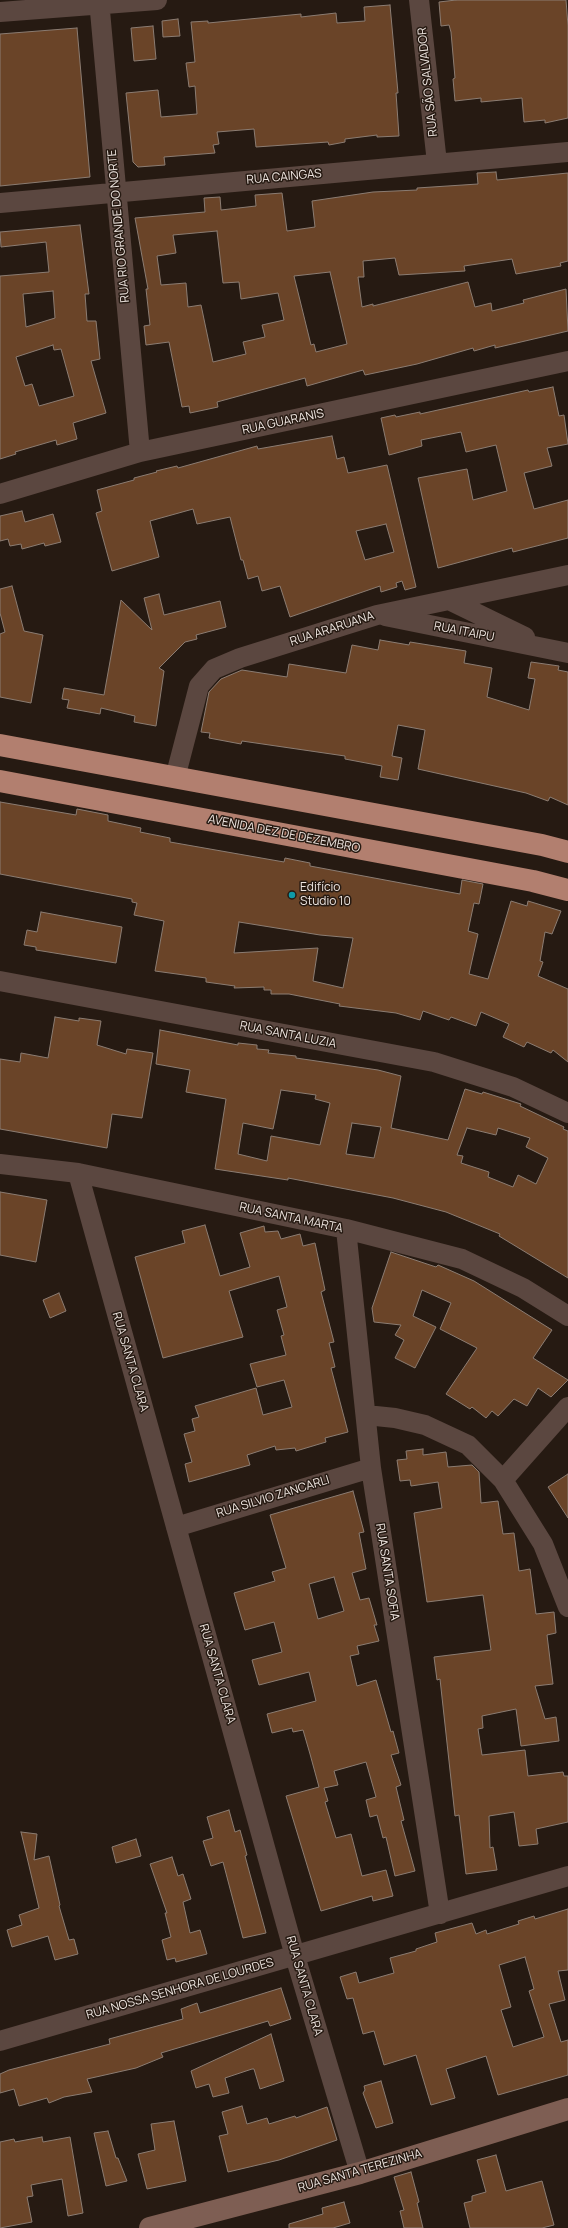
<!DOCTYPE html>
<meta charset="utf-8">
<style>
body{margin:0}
canvas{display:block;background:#261a12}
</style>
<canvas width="568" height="2228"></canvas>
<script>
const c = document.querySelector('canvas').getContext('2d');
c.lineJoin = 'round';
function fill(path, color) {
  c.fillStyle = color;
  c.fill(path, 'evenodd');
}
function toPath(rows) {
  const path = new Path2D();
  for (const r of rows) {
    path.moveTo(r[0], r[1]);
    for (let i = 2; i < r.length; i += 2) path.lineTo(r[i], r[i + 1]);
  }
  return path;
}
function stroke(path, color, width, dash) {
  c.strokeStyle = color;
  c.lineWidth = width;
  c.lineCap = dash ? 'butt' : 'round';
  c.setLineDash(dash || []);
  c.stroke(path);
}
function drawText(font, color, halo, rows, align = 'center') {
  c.font = font + ' Manrope,sans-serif';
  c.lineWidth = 3;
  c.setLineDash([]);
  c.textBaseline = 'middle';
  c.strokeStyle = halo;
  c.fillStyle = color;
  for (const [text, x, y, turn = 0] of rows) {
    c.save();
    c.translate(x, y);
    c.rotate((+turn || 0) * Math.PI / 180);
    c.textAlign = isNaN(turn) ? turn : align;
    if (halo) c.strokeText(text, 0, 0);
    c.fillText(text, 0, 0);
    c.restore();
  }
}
const building = toPath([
 [456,0,566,0,568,26,568,118,545,123,545,120,524,122,522,98,481,102,481,98,455,101,453,79,455,78,451,32,449,25,441,26,439,2,456,0],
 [390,5,398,93,396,93,399,136,377,137,377,135,345,139,345,142,329,145,328,142,256,147,254,129,217,132,219,144,213,145,215,153,164,157,165,165,138,167,133,162,126,93,158,90,161,117,197,114,195,86,189,87,186,63,195,62,191,22,208,21,208,23,301,14,301,17,336,13,337,23,365,21,364,7,390,5],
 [178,19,180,36,163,37,162,21,178,19],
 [153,26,156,59,134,61,131,28,153,26],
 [77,28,90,177,0,186,0,34,77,28],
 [496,172,497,180,568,173,568,261,560,263,561,266,516,274,512,259,464,266,465,271,399,275,395,258,363,261,364,277,358,277,362,307,373,304,373,306,468,282,475,307,491,303,492,311,524,303,523,300,566,289,568,331,495,348,495,345,474,351,473,348,417,364,365,375,363,370,307,386,305,378,217,402,218,407,190,413,189,406,182,407,169,342,146,345,144,326,150,325,146,289,148,289,135,218,205,212,204,198,220,197,221,210,256,206,255,195,282,193,287,231,315,227,312,201,373,192,417,190,417,188,478,184,477,173,496,172],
 [217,231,223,283,239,282,241,299,278,293,284,320,262,325,265,337,243,342,246,354,213,362,201,305,188,307,186,283,161,285,157,256,176,253,173,235,217,231],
 [330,272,347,344,316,352,314,344,311,345,294,276,330,272],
 [80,225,89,294,85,294,87,321,96,321,100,359,91,361,106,413,73,423,77,439,57,445,56,440,15,452,16,454,0,459,0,276,49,272,46,242,1,247,0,232,80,225],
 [53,291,55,318,26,327,23,294,53,291],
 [53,345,54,350,61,349,74,396,39,406,32,384,25,386,16,357,53,345],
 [553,387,559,416,564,415,568,444,547,448,552,466,524,473,534,509,568,500,568,538,513,552,512,548,438,568,418,478,467,469,473,500,507,491,496,445,466,452,461,432,421,440,422,446,389,455,381,418,395,415,396,417,420,412,420,414,528,390,529,392,553,387],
 [332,436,337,459,344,457,348,473,387,465,416,587,405,590,402,581,396,583,397,587,381,592,380,586,290,617,280,586,262,591,258,576,248,579,243,560,241,560,230,517,197,524,193,509,150,521,159,557,112,571,96,513,102,511,97,490,134,480,134,478,157,472,156,471,177,466,178,468,257,446,258,449,332,436],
 [386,524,394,552,365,560,356,531,386,524],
 [22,511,25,522,53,514,61,542,45,546,44,543,22,549,21,544,10,546,8,539,0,541,0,516,22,511],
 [12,586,24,631,43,635,31,703,0,697,0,634,5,632,0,613,0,589,12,586],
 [159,594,164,615,220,601,226,627,196,635,197,639,185,642,159,668,164,671,156,726,134,722,135,716,101,708,100,714,67,708,69,700,62,699,64,688,104,695,121,600,152,630,144,598,159,594],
 [380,640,409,645,410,642,466,651,464,663,492,668,487,697,529,710,535,679,528,678,531,662,559,666,558,670,568,672,568,805,550,797,548,801,526,793,418,769,425,730,398,725,392,756,402,758,398,780,380,777,382,766,345,759,345,756,242,741,241,744,209,738,210,733,201,732,209,692,221,679,242,670,287,677,289,664,346,673,352,645,378,650,380,640],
 [0,802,76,815,77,809,108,815,108,821,141,828,140,832,170,838,170,842,284,862,285,858,310,863,310,866,460,894,462,880,483,884,479,904,474,903,468,931,478,934,469,974,488,979,511,901,527,906,528,901,561,911,552,934,545,932,540,961,543,962,538,976,568,989,568,1062,553,1050,551,1053,527,1042,524,1047,503,1037,509,1024,481,1012,476,1026,451,1017,449,1020,423,1011,420,1020,396,1013,339,1006,340,1004,289,994,271,994,271,990,264,990,264,987,234,988,235,986,206,982,206,978,155,971,164,921,134,915,137,903,132,902,132,899,0,874,0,802],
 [239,922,320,935,353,938,343,988,313,981,318,948,234,953,239,922],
 [41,912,122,927,116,963,36,950,36,947,24,945,27,930,37,932,41,912],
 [55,1017,79,1021,79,1018,101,1021,97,1045,126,1054,127,1049,153,1053,142,1118,112,1114,107,1148,0,1129,0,1059,20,1062,21,1053,48,1058,55,1017],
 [160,1030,238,1045,238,1043,257,1045,257,1049,269,1050,268,1053,296,1056,296,1058,378,1070,401,1076,391,1128,448,1140,465,1089,482,1094,483,1092,521,1104,520,1106,564,1127,563,1129,568,1131,568,1278,499,1236,500,1234,446,1212,393,1198,288,1178,288,1180,215,1169,226,1099,186,1092,190,1070,156,1064,160,1030],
 [281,1090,316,1095,315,1099,330,1103,320,1145,271,1136,267,1161,238,1154,243,1123,273,1129,281,1090],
 [352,1123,381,1127,374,1158,346,1154,352,1123],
 [467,1128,496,1135,498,1128,530,1138,526,1147,548,1158,536,1184,518,1175,513,1187,488,1177,489,1172,461,1163,463,1156,457,1155,467,1128],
 [0,1192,47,1200,36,1262,0,1255,0,1192],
 [205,1225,220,1276,250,1267,240,1233,264,1226,265,1232,278,1231,281,1239,300,1234,303,1246,315,1243,325,1290,321,1292,334,1342,329,1343,335,1367,331,1368,348,1432,325,1438,326,1442,296,1451,295,1448,276,1450,275,1446,247,1455,250,1465,189,1482,185,1464,192,1462,184,1434,195,1431,192,1419,199,1417,195,1406,256,1388,263,1415,292,1407,284,1380,257,1387,250,1364,286,1355,281,1336,284,1335,277,1310,287,1307,279,1276,229,1291,243,1337,163,1358,135,1257,185,1243,182,1231,205,1225],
 [391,1252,436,1267,438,1265,474,1281,552,1330,533,1358,568,1380,551,1397,538,1388,527,1406,514,1399,498,1416,492,1411,486,1418,472,1407,470,1409,446,1394,477,1348,440,1329,451,1303,422,1290,413,1316,436,1327,415,1368,395,1358,404,1340,395,1335,401,1325,374,1322,372,1308,391,1252],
 [59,1293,66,1311,50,1318,43,1300,59,1293],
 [423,1449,423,1455,446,1452,448,1467,472,1465,479,1472,481,1503,498,1501,503,1534,514,1533,519,1571,530,1569,536,1614,554,1612,556,1633,547,1635,553,1684,535,1686,545,1719,556,1717,559,1741,521,1746,516,1709,482,1716,483,1728,478,1729,482,1755,525,1750,528,1776,563,1772,564,1776,568,1776,568,1822,536,1829,538,1844,519,1846,514,1812,489,1816,490,1848,493,1847,497,1870,466,1874,459,1815,455,1816,440,1679,437,1680,434,1657,491,1650,483,1595,427,1602,414,1513,442,1508,438,1482,411,1486,410,1480,400,1481,397,1460,407,1459,406,1451,423,1449],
 [568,1474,568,1518,548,1487,568,1474],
 [353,1491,364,1532,359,1533,366,1569,352,1573,360,1600,369,1598,377,1625,374,1625,379,1641,357,1646,359,1654,350,1656,357,1686,376,1680,391,1732,393,1731,399,1753,391,1755,401,1785,396,1787,404,1820,401,1821,415,1871,395,1876,386,1837,383,1838,377,1815,370,1817,366,1800,376,1797,366,1762,334,1771,338,1785,324,1788,328,1801,325,1802,336,1838,351,1834,362,1876,386,1870,393,1896,373,1901,372,1896,321,1911,286,1796,319,1787,310,1754,303,1730,293,1732,292,1728,272,1733,267,1714,316,1701,309,1672,259,1685,252,1660,282,1652,274,1622,245,1630,234,1593,275,1581,272,1572,286,1568,270,1515,353,1491],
 [334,1577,344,1611,318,1619,309,1584,334,1577],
 [229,1810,235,1832,240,1830,247,1855,245,1856,266,1933,243,1938,223,1862,211,1866,203,1841,213,1838,207,1817,229,1810],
 [21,1832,37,1834,34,1860,49,1856,60,1905,59,1906,69,1940,74,1939,78,1954,55,1960,48,1936,12,1947,7,1930,22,1925,19,1915,39,1908,21,1832],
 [136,1839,141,1856,116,1863,112,1847,136,1839],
 [172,1857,178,1876,183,1874,191,1899,183,1902,190,1933,200,1930,207,1954,176,1962,175,1958,167,1960,162,1940,171,1937,165,1913,167,1913,150,1864,172,1857],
 [568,1909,568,1970,558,1971,565,2000,549,2004,561,2042,568,2040,568,2075,498,2095,486,2056,446,2069,455,2098,431,2105,416,2055,384,2065,374,2031,363,2034,353,1998,347,1999,340,1977,356,1972,359,1983,394,1973,390,1958,416,1951,416,1949,437,1942,435,1933,472,1923,476,1934,486,1930,487,1934,519,1924,518,1921,534,1916,535,1919,568,1909],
 [525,1957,534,1989,529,1991,544,2037,513,2047,501,2010,511,2007,499,1965,525,1957],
 [281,1988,291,2019,270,2026,268,2021,161,2053,163,2057,136,2068,87,2079,92,2092,64,2097,49,2103,47,2098,19,2106,14,2089,0,2093,0,2074,9,2070,110,2044,109,2039,183,2019,181,2009,197,2003,200,2013,281,1988],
 [271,2034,284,2081,260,2089,254,2069,252,2069,225,2078,229,2093,213,2097,209,2084,196,2088,191,2071,271,2034],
 [381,2081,393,2123,376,2128,363,2093,365,2090,364,2086,381,2081],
 [242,2106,247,2124,267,2118,269,2124,295,2116,296,2118,327,2107,337,2140,279,2160,228,2172,219,2136,228,2134,222,2112,242,2106],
 [174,2121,186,2181,147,2189,138,2154,155,2150,151,2124,174,2121],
 [108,2131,116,2158,118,2158,127,2181,106,2186,94,2133,108,2131],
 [42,2137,43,2142,70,2137,83,2213,68,2216,62,2179,31,2185,33,2196,27,2197,32,2222,0,2228,0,2142,14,2139,15,2142,42,2137],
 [496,2155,506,2191,542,2181,554,2225,542,2228,470,2228,464,2203,472,2201,472,2196,486,2192,477,2160,496,2155],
 [411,2172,419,2202,417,2203,423,2228,404,2228,400,2211,404,2210,394,2177,411,2172],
 [344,2202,350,2223,333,2228,289,2228,289,2224,323,2214,322,2208,344,2202]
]);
const street = toPath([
 [99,0,140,452],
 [419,0,437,163],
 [0,12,157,0],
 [0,203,568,152],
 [0,494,140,452,568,361],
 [449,600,525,637],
 [385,616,568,653],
 [175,778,199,686,214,669,240,658,377,615,568,575],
 [0,981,434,1062,513,1087,568,1113],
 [0,1164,78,1173,346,1229,462,1259,523,1288,568,1316],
 [78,1173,295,1956,360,2173],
 [346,1229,371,1468,440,1914],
 [366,1415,395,1418,425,1425,468,1445,503,1480,543,1544,568,1607],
 [503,1480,568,1407],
 [176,1527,371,1468],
 [0,2041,568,1876]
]);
const secondary = toPath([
 [150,2228,360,2173,568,2109]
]);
const highway = toPath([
 [0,745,542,845,568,852],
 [0,781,533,881,568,890]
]);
const markers = [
 [292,895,4,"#0f9aa8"]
];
const streetNames = [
 ["RUA SÃO SALVADOR",428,82,-96],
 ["RUA CAINGAS",284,177,-5],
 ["RUA RIO GRANDE DO NORTE",119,226,-95],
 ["RUA GUARANIS",283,422,-12],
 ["RUA ARARUANA",332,629,-18],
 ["RUA ITAIPU",464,632,11],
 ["AVENIDA DEZ DE DEZEMBRO",284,834,11],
 ["RUA SANTA LUZIA",288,1035,11],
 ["RUA SANTA MARTA",291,1218,12],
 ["RUA SANTA CLARA",130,1362,74],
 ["RUA SILVIO ZANCARLI",273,1497,-17],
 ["RUA SANTA SOFIA",387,1572,81],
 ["RUA SANTA CLARA",217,1674,74],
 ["RUA SANTA CLARA",304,1986,74],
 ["RUA NOSSA SENHORA DE LOURDES",180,1989,-16],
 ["RUA SANTA TEREZINHA",360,2171,-16]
];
const poiNames = [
 ["Edifício",300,888],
 ["Studio 10",300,902]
];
fill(building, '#6a4428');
stroke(building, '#8b7c72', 1);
stroke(street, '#5b4740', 20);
stroke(secondary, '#7e5e53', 22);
stroke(highway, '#b27f6f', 22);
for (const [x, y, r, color] of markers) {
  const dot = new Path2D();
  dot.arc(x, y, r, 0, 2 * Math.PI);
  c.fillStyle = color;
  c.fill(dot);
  stroke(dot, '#261a12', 1.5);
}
drawText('12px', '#efe6e1', '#261a12', streetNames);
drawText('12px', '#efe6e1', '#261a12', poiNames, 'left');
</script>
